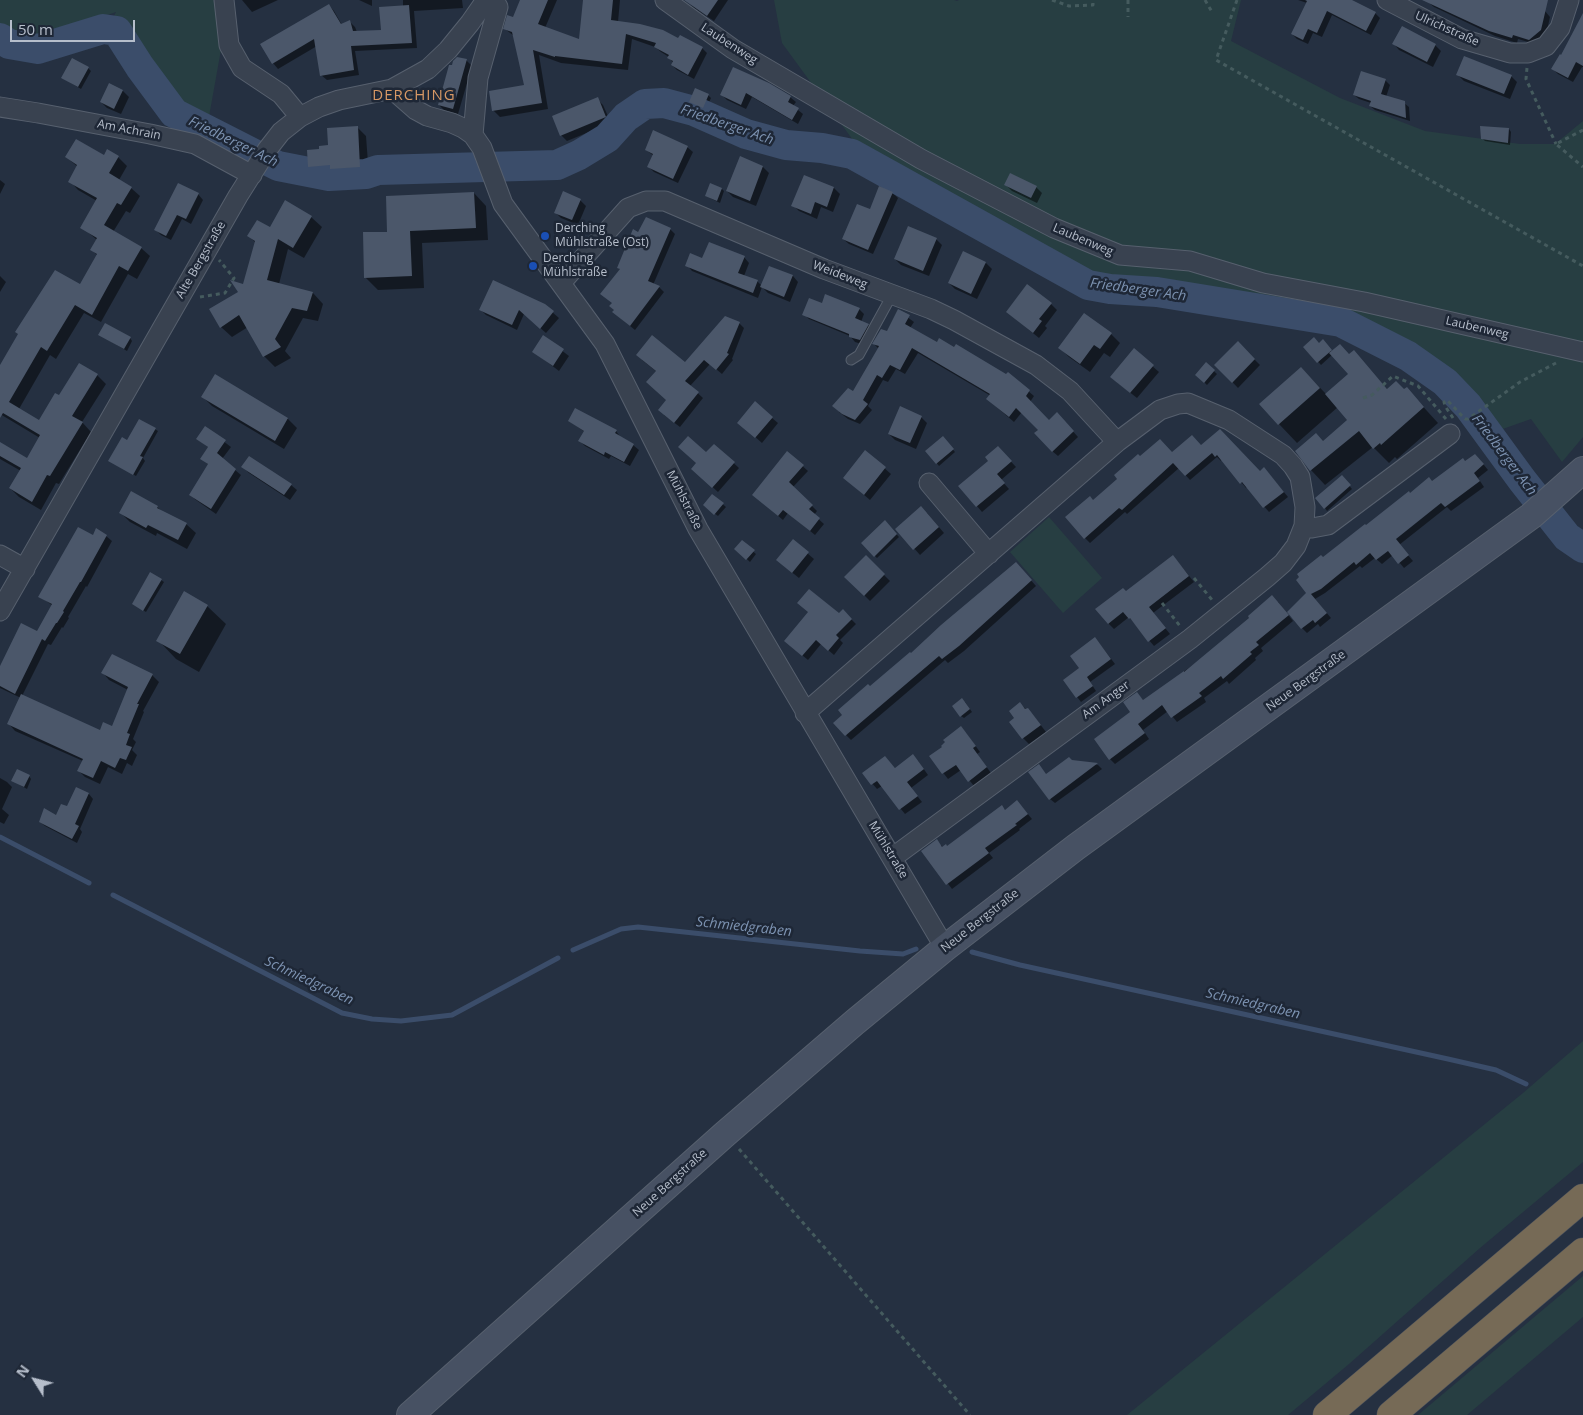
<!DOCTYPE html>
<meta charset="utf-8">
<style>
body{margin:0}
#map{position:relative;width:1583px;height:1415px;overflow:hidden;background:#253041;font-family:"Open Sans",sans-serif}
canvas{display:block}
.north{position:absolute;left:10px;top:1355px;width:50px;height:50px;-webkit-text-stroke:4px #1e2736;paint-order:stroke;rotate:306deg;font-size:14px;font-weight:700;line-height:20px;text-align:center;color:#b6becb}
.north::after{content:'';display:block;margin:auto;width:18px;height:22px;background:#b6becb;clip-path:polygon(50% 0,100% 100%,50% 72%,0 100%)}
.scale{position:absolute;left:10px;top:20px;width:125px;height:22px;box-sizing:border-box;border:2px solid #b6becb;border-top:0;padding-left:6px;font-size:15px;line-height:18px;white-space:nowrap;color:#b6becb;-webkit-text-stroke:4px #1e2736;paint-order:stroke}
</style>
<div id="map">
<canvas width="1583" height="1415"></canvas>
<div class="north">N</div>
<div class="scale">50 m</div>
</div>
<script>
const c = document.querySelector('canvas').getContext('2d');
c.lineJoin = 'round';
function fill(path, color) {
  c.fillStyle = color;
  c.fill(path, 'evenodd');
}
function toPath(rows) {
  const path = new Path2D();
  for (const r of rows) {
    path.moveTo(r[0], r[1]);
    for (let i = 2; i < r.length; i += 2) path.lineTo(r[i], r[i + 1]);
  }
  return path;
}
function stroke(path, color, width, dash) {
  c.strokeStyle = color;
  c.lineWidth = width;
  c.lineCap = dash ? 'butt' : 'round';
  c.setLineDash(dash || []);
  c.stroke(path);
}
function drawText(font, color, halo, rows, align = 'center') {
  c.font = font + ' "Open Sans",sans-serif';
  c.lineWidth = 5;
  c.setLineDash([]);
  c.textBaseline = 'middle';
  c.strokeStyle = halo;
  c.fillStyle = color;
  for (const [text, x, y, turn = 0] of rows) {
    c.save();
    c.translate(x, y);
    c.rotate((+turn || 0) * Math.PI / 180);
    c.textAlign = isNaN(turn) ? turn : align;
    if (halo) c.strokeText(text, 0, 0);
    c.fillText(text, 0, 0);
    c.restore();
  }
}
const green = toPath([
 [0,0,216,0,222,44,205,139,168,117,138,78,118,46,102,40,116,12,96,19,35,43,0,35],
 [774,0,954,0,957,1,959,0,1241,0,1231,41,1340,98,1425,131,1520,144,1555,144,1583,121,1583,437,1562,462,1531,419,1497,431,1469,393,1444,370,1408,348,1340,314,1191,290,1089,277,1047,257,869,162,782,43],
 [1049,517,1102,578,1063,613,1010,552],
 [1583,1041,1583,1162,1480,1248,1349,1364,1288,1415,1127,1415,1523,1093],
 [1583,1276,1583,1317,1467,1415,1418,1415]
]);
const shadow = toPath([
 [242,0,278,0,252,12],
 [359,0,372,0,372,6],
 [403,0,462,0,463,8,414,11,417,48,355,51,359,75,327,80,321,75,317,46,278,69,273,63,329,5,334,11,342,25,349,21,355,27,357,32,382,31,403,7],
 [521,0,557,0,545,28,580,40,585,0,620,0,618,22,702,48,707,53,694,79,677,70,672,65,673,63,669,57,661,52,655,47,632,39,628,70,561,63,539,55,548,109,500,117,493,110,525,87,514,36,505,29,514,18],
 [687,0,728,0,714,21,693,7],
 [1298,0,1349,0,1375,13,1380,18,1371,35,1332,15,1322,37,1313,33,1308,44,1297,39,1292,34,1307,3],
 [1429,0,1523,0,1545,11,1550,17,1546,35,1535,44,1518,39,1517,43,1495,36,1434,7,1428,2],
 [1583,31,1583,67,1582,67,1573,82,1558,74,1553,69],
 [1394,44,1435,45,1441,51,1433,67,1399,50],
 [466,60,472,66,458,114,444,110,439,105],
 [88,68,91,71,81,89,66,80],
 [733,68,790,97,796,102,793,106,803,114,798,124,752,97,746,109,727,100,722,95],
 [1458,75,1511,76,1517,82,1510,99,1464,81],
 [1385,80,1390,85,1386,97,1404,103,1409,107,1410,121,1375,110,1370,106,1371,103,1359,99,1354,95],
 [109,85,123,91,129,97,121,114,107,108,101,102],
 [708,95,711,98,706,109,693,104],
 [597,99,603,105,611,123,567,141,561,135],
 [357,127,366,136,369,176,341,178,337,174,319,175,309,166,320,150,329,147],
 [1509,129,1511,132,1510,145,1485,141,1482,138],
 [687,147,693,152,678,183,654,172,649,167,654,156,646,150],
 [66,157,118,157,127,166,119,180,131,188,140,196,130,213,126,211,113,232,141,248,150,256,137,279,128,274,101,322,84,313,56,359,50,355,19,409,40,422,97,375,106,384,82,422,91,432,59,484,56,483,41,510,19,497,10,488,21,471,0,459,0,443,28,459,40,438,0,414,0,368,81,286,98,256,92,250,97,240,82,227,97,201,78,190,70,181,78,167],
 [740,158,763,167,769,173,756,206,733,197,727,191],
 [805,177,834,188,840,194,833,212,821,207,817,219,799,211,793,205],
 [0,180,5,184,0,194],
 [1006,185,1036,187,1042,193,1037,203,1012,191],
 [879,188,893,193,898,198,873,254,849,244,843,239,870,211],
 [722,189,724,191,720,203,706,196],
 [474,193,486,206,488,240,422,243,424,288,378,290,365,277,389,233],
 [198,194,203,200,191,224,182,219,171,240,161,235,156,230],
 [580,200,586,206,578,225,561,218,555,212],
 [311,217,322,227,304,258,288,249,279,284,313,293,323,304,318,321,303,318,285,351,291,358,275,367,264,356,248,327,232,337,221,327,244,285,256,243,249,236],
 [646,219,670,229,675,234,653,285,659,287,664,292,635,330,619,317,613,303,621,270,618,267],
 [936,239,942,245,929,276,901,265,895,259],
 [744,257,749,263,744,276,757,281,762,286,770,267,793,276,798,282,790,302,768,293,762,287,758,298,692,271,687,265,703,259],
 [986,263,992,269,977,299,955,289,949,283],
 [0,276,6,282,0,292],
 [1051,304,1057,310,1045,326,1047,328,1039,338,1007,312],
 [544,305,559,318,546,333,524,314,517,330,486,315,481,310],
 [822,305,859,309,864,314,861,322,868,325,873,330,865,345,855,342,850,336,809,319,804,314],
 [899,311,914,322,910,328,938,344,1006,375,1008,374,1034,396,1030,402,1049,421,1062,419,1078,437,1058,456,1052,451,1040,430,1022,412,1014,422,993,404,991,396,918,353,905,374,896,369,888,382,883,380,868,406,872,410,860,424,848,419,839,412,853,393,879,349,874,344,887,333],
 [739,323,744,328,732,359,733,360,722,374,710,364,690,386,703,398,680,427,664,415,667,400,657,372,642,360,685,364],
 [1111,334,1120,343,1110,357,1104,353,1090,372,1069,357,1060,348],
 [100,335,130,338,132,341,127,351],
 [544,337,569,356,559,371,534,352],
 [1238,343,1260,365,1238,388,1216,365],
 [1325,344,1332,352,1350,355,1353,352,1388,390,1405,391,1407,389,1438,423,1397,459,1395,457,1389,463,1373,447,1325,485,1311,470,1324,442,1349,420,1338,407,1297,443,1279,424,1301,368,1326,394,1350,375,1332,355,1321,365,1305,347],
 [1134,350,1159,372,1137,398,1118,383],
 [1206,364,1217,374,1207,385,1197,375],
 [203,397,288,419,297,428,284,449,212,406],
 [921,417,927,423,916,449,895,440,889,434],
 [772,418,778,423,762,443,745,428],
 [140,420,158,431,143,458,145,461,136,476,113,463],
 [569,421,616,431,621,438,633,445,639,450,630,466,611,456,609,459,585,446,580,441,585,432],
 [206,428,231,447,222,459,241,475,216,514,196,500,190,495,209,465,202,459,209,448,198,439],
 [943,438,955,452,939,466,927,451],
 [714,445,739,468,718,492,698,474,698,463],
 [1201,447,1260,473,1269,474,1288,497,1269,512,1247,487,1246,488,1222,459,1221,461,1217,457,1190,480,1179,468,1127,514,1125,512,1090,543,1085,538,1094,502,1140,458,1172,454],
 [865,451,891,474,870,500,850,483],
 [788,453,808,471,793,487,817,511,814,515,824,524,815,535,788,513,783,520,758,499],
 [1003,453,1016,467,1001,480,1009,489,982,512,960,486],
 [1480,460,1488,470,1478,478,1484,487,1451,511,1447,507,1399,545,1413,561,1404,568,1393,555,1382,564,1375,558,1362,568,1360,566,1325,593,1315,599,1331,618,1320,627,1318,624,1307,633,1302,628,1289,612,1308,593,1323,559,1411,495,1465,463],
 [243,467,291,485,297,490,290,500,249,473],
 [1342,477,1352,489,1327,511,1325,508],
 [713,496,726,507,718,516,707,508],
 [157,507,163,512,186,524,196,533,187,549,157,533,156,536,130,522,121,513],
 [927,513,944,533,920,555,897,529],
 [885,522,899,537,877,558,862,543],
 [106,536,112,541,87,587,86,586,68,617,69,618,63,628,62,627,51,645,48,644,22,696,100,732,112,728,128,690,109,680,103,673,152,675,159,682,143,711,144,712,133,739,136,742,132,750,137,755,132,766,127,763,122,774,108,767,100,784,85,777,79,771,83,761,15,731,9,724,21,698,0,688,0,668,38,632,53,606,40,596,93,537],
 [793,541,814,559,799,578,784,566],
 [742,542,756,554,750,562,736,549],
 [1173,556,1194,582,1153,613,1170,634,1154,646,1129,617,1114,629,1108,623,1126,592],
 [866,557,890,581,870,601,846,577],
 [1021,569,1036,586,964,651,948,663,945,660,851,740,846,735,871,688],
 [161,580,164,582,146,612,136,606],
 [1278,602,1293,621,1261,648,1263,651,1255,658,1256,660,1229,684,1227,681,1204,698,1206,702,1177,722,1168,711,1143,730,1149,739,1115,764,1110,759,1131,712,1137,694,1144,701],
 [207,606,226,624,199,672,176,659,158,640],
 [843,611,856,624,840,640,843,643,834,655,821,644,808,660,791,646,839,615],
 [1099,643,1115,664,1090,682,1096,691,1081,702,1064,680,1080,669],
 [965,702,972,712,964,718,961,716],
 [1020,704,1033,715,1046,732,1029,744,1023,738],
 [966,733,980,752,977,754,991,773,974,786,961,770,948,779,931,757],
 [885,757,896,769,918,761,928,775,911,788,922,802,905,814,882,786,877,789,864,774],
 [1072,761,1098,765,1102,769,1055,803,1050,799],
 [29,776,31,779,27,789,13,781],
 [0,778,7,782,12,787,2,809,9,815,4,824,0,822],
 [76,789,89,794,93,799,80,829,82,832,77,843,45,826,40,822,56,816,67,808],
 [1002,807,1006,811,1022,807,1032,819,1019,829,1020,830,989,853,993,858,952,889,923,851,941,845,943,848,948,847]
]);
const stream = toPath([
 [0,837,89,883],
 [113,895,342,1013,372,1019,401,1021,452,1015,558,958],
 [573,950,621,929,638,927,860,951,903,954,916,949],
 [972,952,1020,965,1448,1059,1496,1070,1526,1084]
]);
const river = toPath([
 [0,38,9,44,38,49,103,29,117,31,140,67,174,113,278,166,329,176,366,174,378,170,557,165,579,155,607,138,626,117,645,104,664,103,694,111,746,134,786,145,822,148,852,154,1088,285,1110,289,1157,292,1341,322,1408,356,1445,382,1468,406,1522,480,1567,537,1583,548]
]);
const building = toPath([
 [520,0,548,0,538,24,579,39,583,0,613,0,611,20,640,24,663,30,678,38,680,35,703,47,688,75,671,65,673,61,667,58,669,55,654,47,656,43,626,34,622,64,555,56,555,57,533,50,542,103,492,111,489,91,524,85,512,32,503,29,507,15,513,17],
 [684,0,718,0,707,16],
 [1305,0,1352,0,1376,12,1366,31,1327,11,1317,33,1308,29,1303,40,1291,34,1307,1],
 [1422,0,1548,0,1541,30,1529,40,1513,35,1512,38,1489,31],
 [329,4,341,24,350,20,353,31,381,30,379,7,409,5,412,43,351,46,354,70,320,76,314,39,272,64,260,44],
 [1583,13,1583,66,1576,62,1568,78,1551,69,1560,54,1561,55],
 [1402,26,1436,44,1427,62,1392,44],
 [1464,56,1512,75,1504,94,1456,75],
 [457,57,467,59,453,109,438,105,449,65,452,65,453,61],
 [72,58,89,67,78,87,61,78],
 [733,67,769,83,791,96,788,102,799,108,792,120,746,93,741,105,720,95],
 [1361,71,1386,79,1381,94,1405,101,1406,118,1369,106,1371,101,1353,95],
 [109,83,123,90,114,109,100,102],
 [695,88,709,94,703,108,689,102],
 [598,97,606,117,560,136,552,116],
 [358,126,360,167,330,169,330,165,308,167,307,150,319,149,319,146,328,145,327,128],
 [1480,126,1509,128,1508,143,1481,139],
 [653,130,688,146,673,179,647,167,653,154,645,150],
 [76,139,104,155,107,149,119,156,109,173,132,187,121,205,117,203,104,225,142,247,128,271,119,266,92,315,75,305,47,351,41,347,9,402,39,420,55,393,59,395,79,363,98,374,72,416,83,422,50,476,47,475,32,502,9,488,21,468,0,456,0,442,27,458,40,435,3,413,0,418,0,365,18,334,15,332,55,270,80,284,97,254,90,250,97,238,80,228,97,198,68,182,77,165,65,157],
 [740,156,763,166,750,201,726,191],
 [1010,173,1037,186,1031,198,1004,185],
 [804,175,834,187,827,207,815,202,811,214,791,206],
 [178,183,199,193,186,219,177,215,166,236,154,230],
 [710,183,722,188,717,201,705,196],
 [879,186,893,192,868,250,842,239,857,204,870,209],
 [563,191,581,199,572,220,554,213],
 [474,192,476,228,410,231,412,276,364,278,363,232,387,232,386,196],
 [285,200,312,216,293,248,278,239,267,280,313,292,307,311,292,308,275,339,281,347,263,357,239,315,220,328,209,309,238,292,230,280,243,284,255,241,247,236,257,220,270,227],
 [646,217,671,228,648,281,660,286,630,326,612,312,614,310,609,306,612,303,600,294,620,269,617,268,633,229,638,232],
 [908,226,937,238,923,271,894,259],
 [709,242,745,256,738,273,758,280,753,293,685,266,690,253,702,258],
 [963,251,986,262,971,294,948,283],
 [769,266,793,275,784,297,760,287],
 [493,280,545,304,554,311,540,329,519,310,512,325,479,310],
 [1027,284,1052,303,1039,319,1042,321,1033,333,1006,312],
 [825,294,860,308,855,318,869,324,860,340,849,337,849,334,802,315,809,298,822,303],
 [898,309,910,315,905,324,937,342,939,338,954,347,956,344,1006,374,1008,372,1030,390,1026,396,1049,420,1057,412,1074,431,1052,452,1034,433,1038,430,1016,408,1009,417,986,399,990,394,912,348,900,370,890,365,882,378,877,375,863,400,868,404,855,420,842,414,832,406,848,388,853,391,878,348,879,346,872,344,881,329,887,331],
 [1084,313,1112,333,1100,349,1094,345,1080,364,1058,348],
 [725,316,740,322,727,353,729,354,716,370,704,360,685,381,699,392,674,423,658,410,666,400,646,382,656,371,636,355,652,335,685,362],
 [105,323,131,337,124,349,98,335],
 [543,335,564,349,553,366,532,352],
 [1314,337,1319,343,1323,339,1332,350,1317,363,1303,347],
 [1238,341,1255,359,1232,383,1214,365],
 [1340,344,1349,354,1354,350,1387,389,1396,381,1404,389,1407,387,1424,407,1381,445,1380,443,1373,449,1359,431,1310,471,1295,451,1316,433,1323,441,1347,420,1325,394,1348,374,1329,353],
 [1134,348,1154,365,1130,393,1110,377],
 [1206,362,1215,370,1204,383,1195,375],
 [1301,367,1320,388,1278,425,1259,404],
 [215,374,288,418,275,441,201,397],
 [755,401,773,417,755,438,737,423],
 [900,406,922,416,910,443,888,434],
 [575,408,617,430,615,433,634,444,624,462,605,452,604,455,578,441,584,431,568,421],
 [139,419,156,428,140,456,143,457,133,475,108,461,122,437,127,440],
 [205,426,226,440,217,453,236,469,211,509,189,495,208,464,200,459,208,447,196,439],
 [1220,429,1260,471,1264,467,1284,492,1263,508,1242,482,1240,484,1217,455,1215,457,1212,453,1185,476,1173,463,1122,510,1119,508,1084,539,1065,517,1090,496,1093,500,1117,479,1114,475,1138,454,1140,456,1160,439,1172,452,1192,435,1201,445],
 [688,436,706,452,714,444,735,462,712,488,691,469,696,463,678,447],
 [943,436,954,449,936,464,925,451],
 [998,446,1012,461,997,474,1005,483,976,507,958,486,988,461,985,457],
 [865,450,886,467,864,495,843,478],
 [787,451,804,465,789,482,813,505,809,509,820,518,810,531,783,510,778,516,752,495],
 [1475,454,1484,464,1474,473,1480,481,1445,507,1441,503,1396,539,1409,555,1398,564,1388,551,1376,560,1370,553,1356,565,1354,562,1321,589,1311,594,1327,613,1315,623,1313,620,1301,629,1287,612,1306,593,1296,580,1299,577,1297,574,1321,555,1323,557,1365,524,1366,525,1409,491,1410,493,1429,477,1432,481,1463,458,1465,461],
 [249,456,292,484,284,495,241,467],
 [1342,475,1351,485,1324,509,1315,498],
 [131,491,158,506,157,508,187,523,178,540,148,525,146,528,119,513],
 [712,494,724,503,714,515,703,505],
 [921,506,939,527,913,550,895,529],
 [885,520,897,534,874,557,861,543],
 [78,527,93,535,96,528,107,535,81,582,80,582,63,611,64,612,57,623,56,623,45,641,42,639,15,694,0,686,0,666,21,623,37,631,52,604,38,597],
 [793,539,809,552,792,573,776,560],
 [742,540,755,550,746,560,734,549],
 [866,555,885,574,864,596,844,577],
 [1173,555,1189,576,1149,607,1166,628,1148,642,1130,618,1129,619,1123,612,1108,624,1095,609,1123,588,1126,591],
 [1016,562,1032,580,959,646,942,659,939,656,845,736,833,723,842,715,838,710,868,684,870,686,910,652,911,653,941,625],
 [150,572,162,579,143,611,132,604],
 [809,589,839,613,843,609,852,619,836,635,839,638,828,651,816,640,802,656,784,641,808,612,797,603],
 [184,591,208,605,180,654,156,641],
 [1272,595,1289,615,1256,642,1259,645,1250,652,1252,654,1223,679,1221,676,1199,693,1202,696,1171,718,1162,705,1138,724,1145,733,1109,760,1094,739,1130,712,1123,702,1137,692,1143,700,1184,671,1184,672,1249,618,1248,616],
 [1095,637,1111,659,1087,677,1093,686,1076,698,1063,680,1079,668,1070,656],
 [112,654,153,674,137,704,139,704,127,733,130,734,126,745,132,747,126,760,120,758,115,768,101,761,93,778,77,771,83,759,7,724,21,694,100,730,103,722,112,726,128,687,101,673],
 [962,698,970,709,960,717,952,706],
 [1020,702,1025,709,1028,708,1041,725,1022,739,1009,722,1014,718,1009,711],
 [961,726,976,746,973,748,987,767,968,782,956,765,942,774,929,756,942,747,941,746,945,742,943,740],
 [913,754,924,769,907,782,918,796,899,810,877,781,871,785,862,773,885,756,895,768],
 [1069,757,1072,760,1098,763,1049,800,1028,772,1039,764,1046,774],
 [17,769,30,775,24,787,11,781],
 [76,787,89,793,75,824,79,826,72,839,39,822,44,808,56,815,61,804,67,806],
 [1017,800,1028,814,1015,824,1017,825,985,848,989,853,946,885,921,851,937,839,942,847,946,844,947,846,1002,805,1005,810]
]);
const path = toPath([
 [1052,0,1069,6,1093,5,1093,0],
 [1128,0,1128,17],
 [1205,0,1212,12],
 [1237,0,1216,60,1583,266],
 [1527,68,1526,79,1556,144],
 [1583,130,1556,144,1583,167],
 [200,297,225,293,234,278,219,260],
 [1363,398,1372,395,1393,376,1418,386,1446,419],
 [1453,418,1445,406,1444,402,1447,400,1465,419,1468,419,1520,382,1556,363],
 [1194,578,1213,601],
 [1162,603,1180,626],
 [739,1149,970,1415]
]);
const lane = toPath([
 [851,360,859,355,892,295]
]);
const street = toPath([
 [224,0,229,45,242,68,281,94,300,117],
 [665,0,733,49,921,159,1054,228,1120,255,1190,261,1263,283,1364,302,1583,352],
 [1387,0,1462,39,1510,53,1528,53,1546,46,1560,28,1569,0],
 [392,89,416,110,427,116,452,123,463,128,473,135,482,148,503,204,605,344,698,529,945,948],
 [0,107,38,113,150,134,195,144,252,175],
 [473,135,478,78,498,7,494,0],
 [561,283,628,208,646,201,665,201,824,269,931,309,954,320,1036,365,1070,391,1117,442],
 [929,483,989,554],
 [1304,526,1312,528,1328,525,1450,434],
 [0,555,25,569],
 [0,611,238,196,267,150,281,132,300,117,319,107,339,100,392,89,428,69,448,50,470,23,486,0],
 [805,713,1117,442,1160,410,1178,404,1188,403,1229,420,1283,455,1293,466,1300,477,1305,507,1304,526,1296,546,1283,563,1267,577,1190,639,892,858]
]);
const secondary = toPath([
 [410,1415,725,1134,855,1022,945,948,1076,847,1531,516,1583,470]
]);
const highway = toPath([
 [1327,1415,1583,1198],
 [1391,1415,1583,1252]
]);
const markers = [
 [545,236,5,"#1a4fb4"],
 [533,266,5,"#1a4fb4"]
];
const streetNames = [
 ["Ulrichstraße",1447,29,24],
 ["Laubenweg",729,44,33],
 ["Am Achrain",129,130,11],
 ["Laubenweg",1083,240,23],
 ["Alte Bergstraße",201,260,-60],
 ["Weideweg",840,275,21],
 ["Laubenweg",1477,328,13],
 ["Mühlstraße",684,500,63],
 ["Neue Bergstraße",1306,681,-36],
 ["Am Anger",1106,700,-36],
 ["Mühlstraße",888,850,59],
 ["Neue Bergstraße",980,921,-38],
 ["Neue Bergstraße",670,1183,-42]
];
const poiNames = [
 ["Derching",555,229],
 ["Mühlstraße (Ost)",555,243],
 ["Derching",543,259],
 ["Mühlstraße",543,273]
];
const waterNames = [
 ["Friedberger Ach",727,125,19],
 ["Friedberger Ach",233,142,26],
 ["Friedberger Ach",1138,290,8],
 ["Friedberger Ach",1504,455,53],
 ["Schmiedgraben",744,927,6],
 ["Schmiedgraben",309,981,25],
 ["Schmiedgraben",1253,1004,13]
];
const quarterNames = [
 ["DERCHING",414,96]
];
fill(green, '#273e42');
fill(shadow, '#0007');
stroke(stream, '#3b4d6a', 5);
stroke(river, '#3b4d6a', 30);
fill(building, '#4b576a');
stroke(lane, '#57606e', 11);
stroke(street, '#57606e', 21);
stroke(secondary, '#57606e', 28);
stroke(highway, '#444d5b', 29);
stroke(path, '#455b5e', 3, [4, 4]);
stroke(lane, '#394250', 9);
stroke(street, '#394250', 19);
stroke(secondary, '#475163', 26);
stroke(highway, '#766a56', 28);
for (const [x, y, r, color] of markers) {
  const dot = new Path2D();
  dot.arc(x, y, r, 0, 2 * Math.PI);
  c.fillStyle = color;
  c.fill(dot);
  stroke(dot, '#1e2736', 2);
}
drawText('12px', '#b6becb', '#1e2736', streetNames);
drawText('12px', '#b6becb', '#1e2736', poiNames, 'left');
drawText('italic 14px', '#7d93b2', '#1e2736', waterNames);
c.letterSpacing = '1px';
drawText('15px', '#d79865', '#1e2736', quarterNames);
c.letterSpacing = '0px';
</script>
